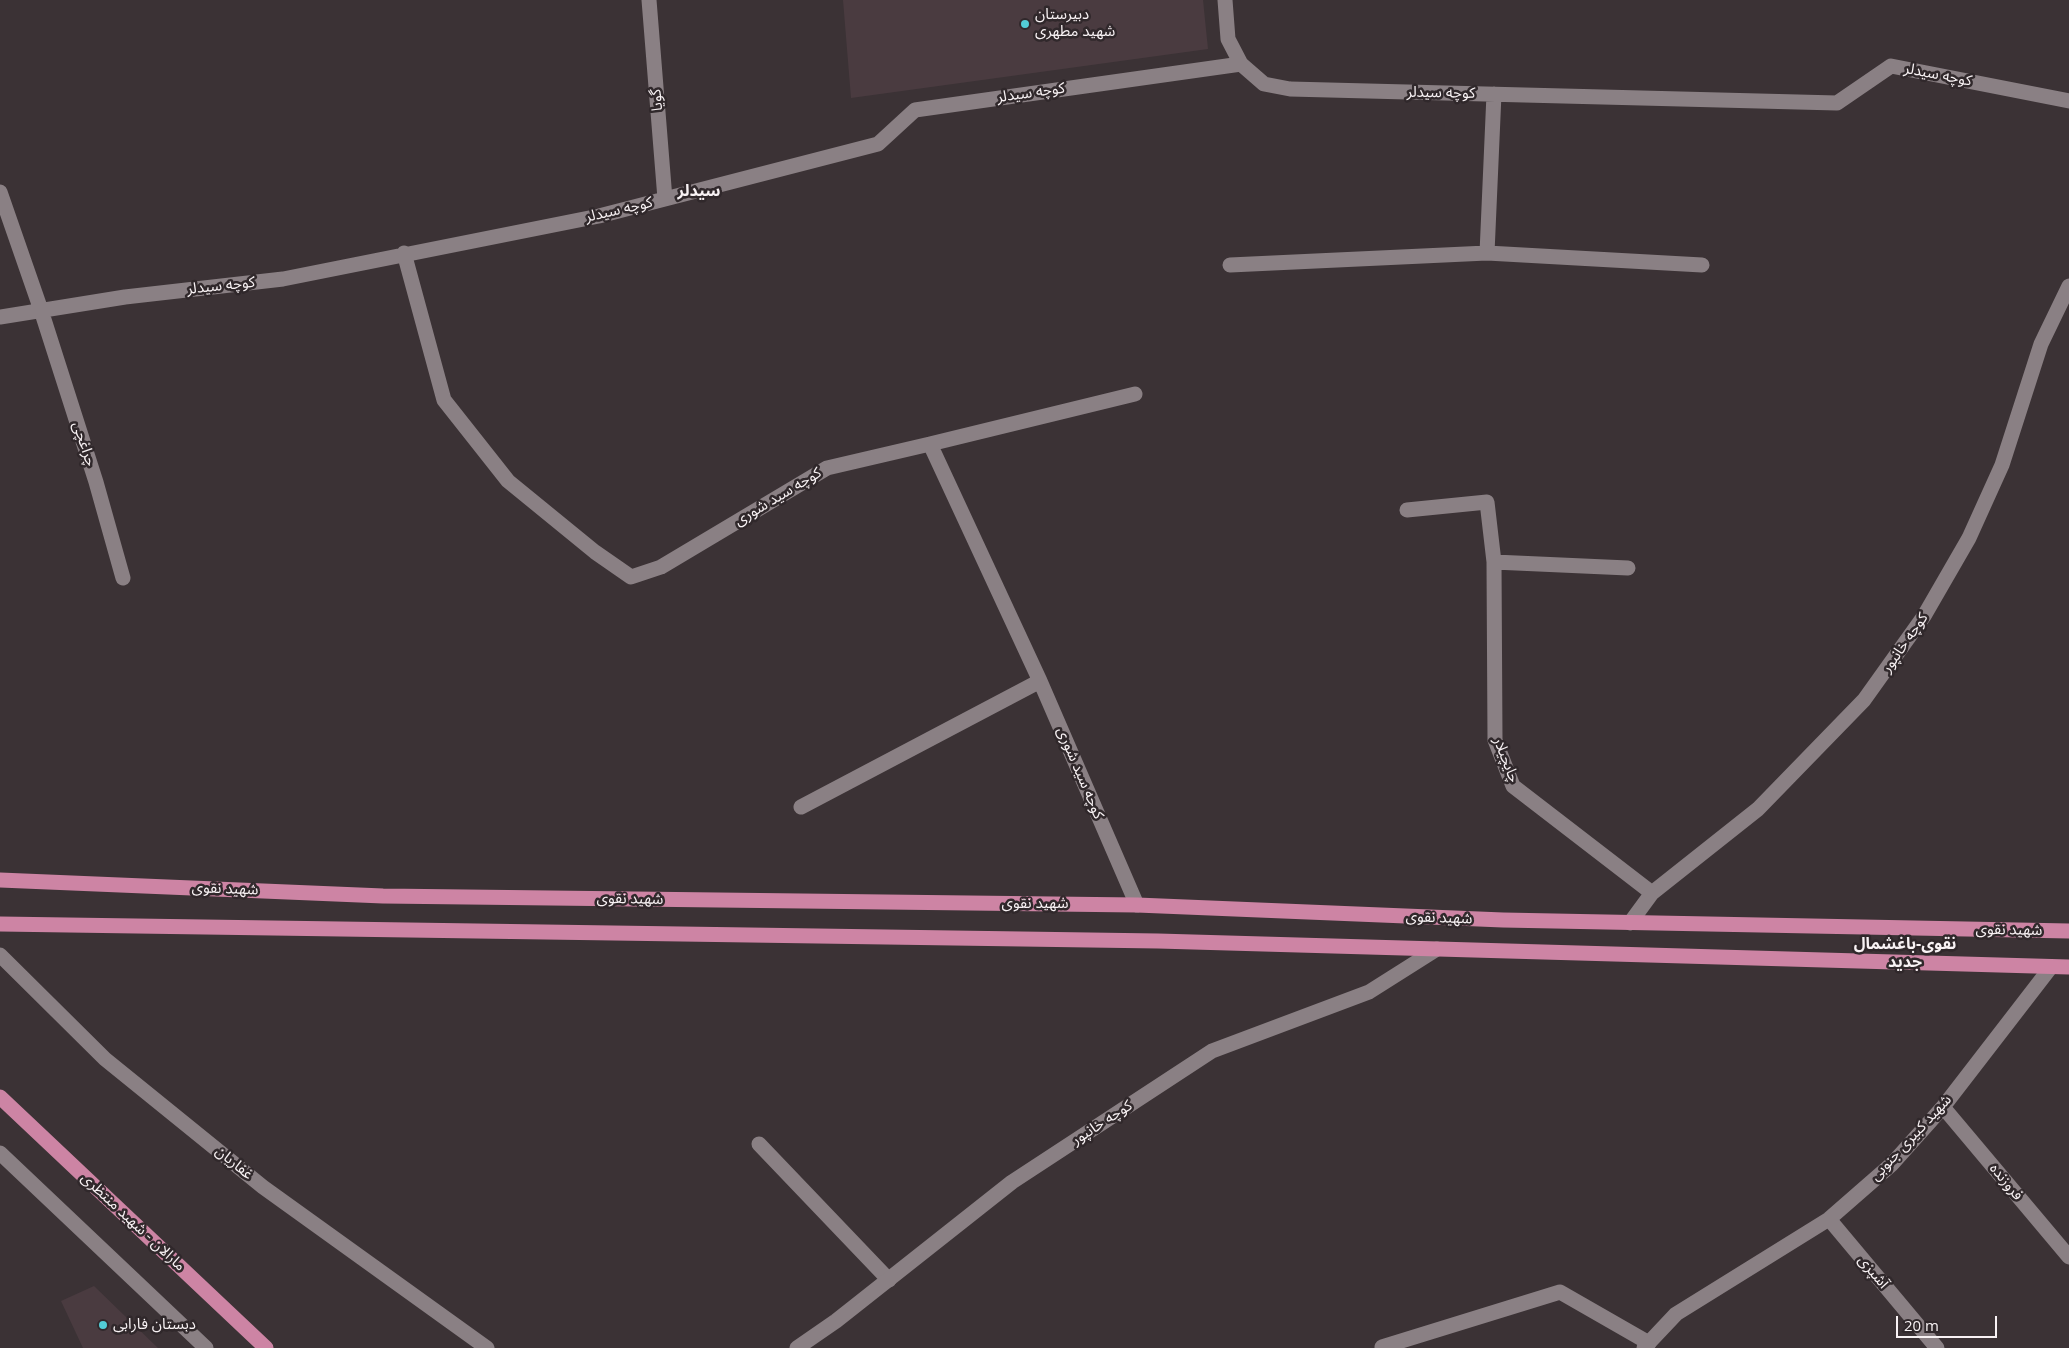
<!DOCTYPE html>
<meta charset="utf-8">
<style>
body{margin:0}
#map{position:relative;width:2069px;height:1348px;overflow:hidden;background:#3b3235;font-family:"Open Sans",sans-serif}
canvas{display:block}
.scale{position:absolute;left:1896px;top:1316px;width:101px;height:22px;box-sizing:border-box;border:2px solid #f8f2f4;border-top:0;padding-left:6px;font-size:15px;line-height:18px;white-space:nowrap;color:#f8f2f4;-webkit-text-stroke:4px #30282b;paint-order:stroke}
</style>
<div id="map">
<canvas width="2069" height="1348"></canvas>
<div class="scale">20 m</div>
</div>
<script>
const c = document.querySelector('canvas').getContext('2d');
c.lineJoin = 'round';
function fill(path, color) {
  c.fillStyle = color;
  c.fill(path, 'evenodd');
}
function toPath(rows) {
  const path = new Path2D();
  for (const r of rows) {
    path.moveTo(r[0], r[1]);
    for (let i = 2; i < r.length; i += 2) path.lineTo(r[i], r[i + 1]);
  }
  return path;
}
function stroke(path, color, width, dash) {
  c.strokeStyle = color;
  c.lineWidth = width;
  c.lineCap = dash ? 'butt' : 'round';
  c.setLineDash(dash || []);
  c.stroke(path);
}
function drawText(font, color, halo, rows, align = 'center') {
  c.font = font + ' "Open Sans","Noto Sans Arabic",sans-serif';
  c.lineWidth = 5;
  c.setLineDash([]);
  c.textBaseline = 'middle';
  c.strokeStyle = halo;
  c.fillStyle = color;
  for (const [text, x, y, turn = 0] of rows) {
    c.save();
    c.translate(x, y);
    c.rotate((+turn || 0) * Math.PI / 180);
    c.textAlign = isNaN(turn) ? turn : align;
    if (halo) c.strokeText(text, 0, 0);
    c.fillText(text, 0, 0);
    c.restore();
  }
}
const built = toPath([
 [843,0,1203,0,1208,49,851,98],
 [94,1286,158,1348,83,1348,61,1301]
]);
const lane = toPath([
 [759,1144,889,1280],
 [0,1153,206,1348],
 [1382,1347,1560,1292,1649,1343]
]);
const street = toPath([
 [649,0,665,199],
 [1225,0,1228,39,1241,64],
 [0,192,41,310,96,482,123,578],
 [404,253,444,400,508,481,595,552,631,577,661,567,827,468,930,444,1040,681,1137,905],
 [1487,253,1494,94],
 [1230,265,1487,253,1702,265],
 [0,317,125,297,283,279,599,216,878,144,915,110,1241,64,1264,84,1290,89,1837,103,1891,66,2069,101],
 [930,444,1135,394],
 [1407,510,1487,502,1494,562,1495,740,1513,786,1652,893],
 [1494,562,1628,568],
 [801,807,1040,681],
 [1630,923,1652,893,1758,809,1864,700,1924,616,1969,538,2002,465,2041,344,2069,286],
 [0,955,105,1059,263,1187,487,1348],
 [1943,1107,2069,1257],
 [1829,1219,1937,1348],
 [797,1348,836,1321,1012,1182,1212,1051,1369,992,1437,949],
 [1644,1348,1676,1314,1829,1219,1892,1164,1943,1107,2051,967]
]);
const primary = toPath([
 [0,880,383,896,1137,905,1503,920,2069,931],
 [0,924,1158,941,2069,967],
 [0,1097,266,1348]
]);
const markers = [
 [1025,24,5,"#52ccd6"],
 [103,1325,5,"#52ccd6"]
];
const poiNames = [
 ["دبیرستان",1035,15],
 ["شهید مطهری",1035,32],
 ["دبستان فارابی",113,1325]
];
const streetNames = [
 ["کوچه سیدلر",1938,75,11],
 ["کوچه سیدلر",1031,93,-8],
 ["کوچه سیدلر",1441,93,1],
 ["گویا",657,100,-95],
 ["کوچه سیدلر",619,210,-13],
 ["کوچه سیدلر",221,286,-6],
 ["چراغچی",84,444,72],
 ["کوچه سید شوری",778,497,-31],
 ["کوچه خانپور",1905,643,-55],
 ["چایچیلار",1506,760,69],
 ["کوچه سید شوری",1080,773,67],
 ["شهید نقوی",225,889,2],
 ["شهید نقوی",630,899,1],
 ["شهید نقوی",1035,904],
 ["شهید نقوی",1439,918,2],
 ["شهید نقوی",2009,930,1],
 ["کوچه خانپور",1102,1123,-33],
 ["شهید کبیری جنوبی",1911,1138,-47],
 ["غفاریان",234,1163,39],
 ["فروزنده",2006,1182,50],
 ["مارالان - شهید منتظری",133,1222,43],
 ["آشپزی",1873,1272,50]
];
const neighbourhoodNames = [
 ["سیدلر",699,191],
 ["نقوی-باغشمال",1905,944],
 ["جدید",1905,962]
];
fill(built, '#4a3b40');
stroke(lane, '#8a8084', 15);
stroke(street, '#8a8084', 15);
stroke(primary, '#cd84a4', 15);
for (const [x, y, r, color] of markers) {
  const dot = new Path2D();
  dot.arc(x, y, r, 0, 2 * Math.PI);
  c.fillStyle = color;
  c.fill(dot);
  stroke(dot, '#30282b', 2);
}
drawText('15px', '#f8f2f4', '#30282b', poiNames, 'left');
drawText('15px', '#f8f2f4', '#30282b', streetNames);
drawText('bold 16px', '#f8f2f4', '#30282b', neighbourhoodNames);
</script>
